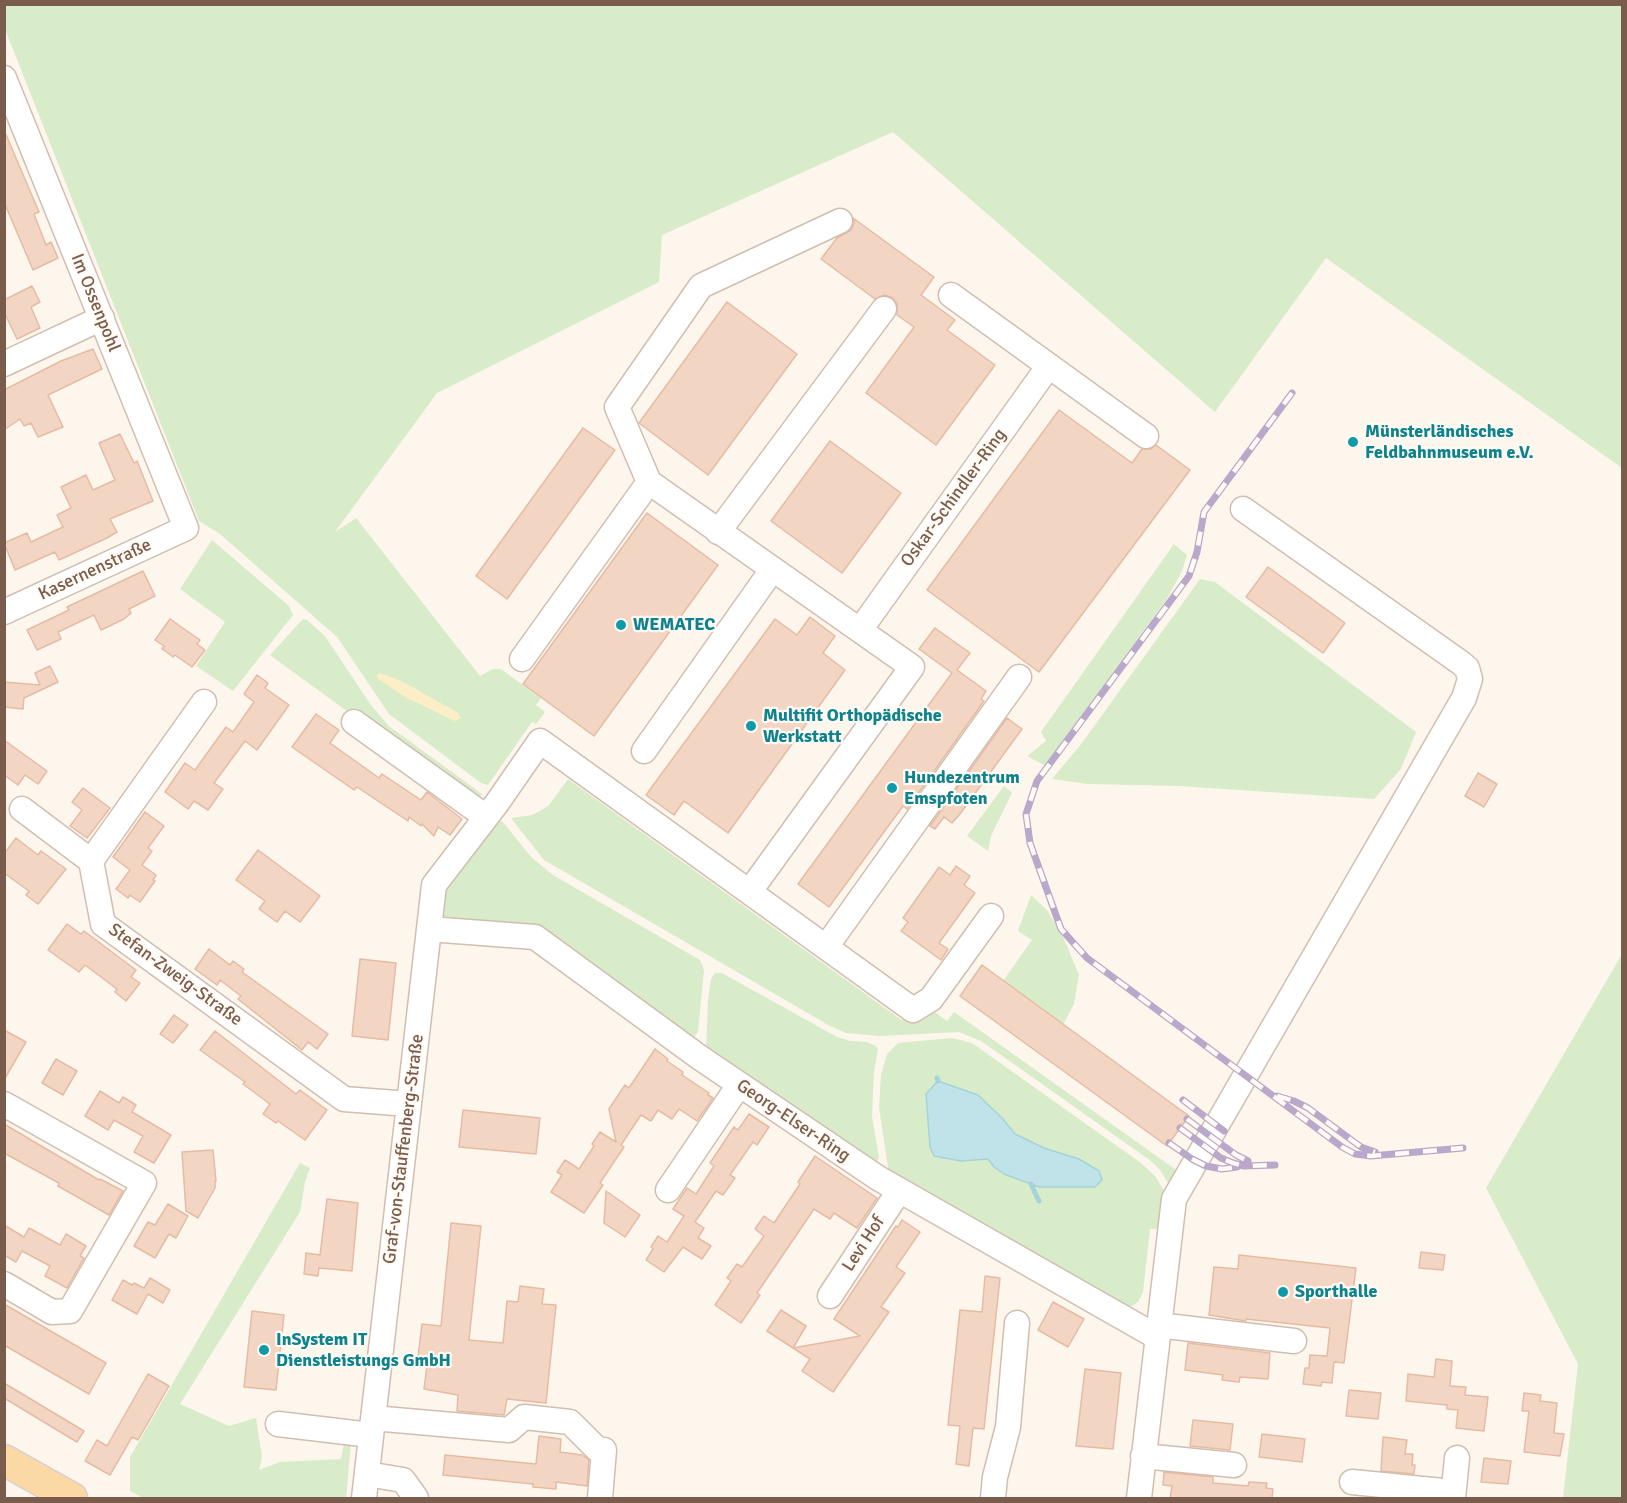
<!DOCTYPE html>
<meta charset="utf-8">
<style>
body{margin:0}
#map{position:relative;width:1627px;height:1503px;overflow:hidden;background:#fdf6ec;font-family:Signika,sans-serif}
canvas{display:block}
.frame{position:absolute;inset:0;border:6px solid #7a5c4d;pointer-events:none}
</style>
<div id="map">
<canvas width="1627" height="1503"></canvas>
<div class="frame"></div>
</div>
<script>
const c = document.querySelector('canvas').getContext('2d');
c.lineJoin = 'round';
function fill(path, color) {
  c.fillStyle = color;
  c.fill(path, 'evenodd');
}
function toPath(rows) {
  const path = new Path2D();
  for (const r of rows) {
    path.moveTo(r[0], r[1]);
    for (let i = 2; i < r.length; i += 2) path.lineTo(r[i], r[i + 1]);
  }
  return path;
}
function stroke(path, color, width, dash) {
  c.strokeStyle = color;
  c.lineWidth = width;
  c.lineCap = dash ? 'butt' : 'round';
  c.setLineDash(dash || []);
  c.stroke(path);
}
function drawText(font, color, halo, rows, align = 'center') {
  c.font = font + ' Signika,sans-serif';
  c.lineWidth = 4.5;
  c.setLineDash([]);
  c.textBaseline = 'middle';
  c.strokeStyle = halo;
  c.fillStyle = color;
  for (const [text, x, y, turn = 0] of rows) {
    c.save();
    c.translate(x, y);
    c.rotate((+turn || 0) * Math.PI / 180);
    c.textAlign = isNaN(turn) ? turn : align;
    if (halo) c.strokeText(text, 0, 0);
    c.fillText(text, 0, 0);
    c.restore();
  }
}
const green = toPath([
 [5,4,1622,5,1622,468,1326,258,1215,412,893,132,662,235,659,282,437,393,335,532,356,518,480,676,493,669,501,669,541,698,536,705,545,712,536,724,532,722,488,785,481,783,389,714,337,637,220,534,199,521,5,29],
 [212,540,289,606,293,615,233,691,196,666,225,622,180,589],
 [1174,544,1187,555,1182,571,1167,599,1046,766,1027,756,1046,741,1041,732],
 [1200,579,1215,582,1416,732,1401,769,1374,799,1179,786,1088,784,1052,779,1082,743],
 [303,619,307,620,325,636,371,705,389,726,482,794,474,804,270,655],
 [568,779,900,1019,910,1021,935,1012,947,1021,954,1012,1182,1174,1170,1186,1160,1170,1151,1161,981,1041,959,1032,880,1036,846,1033,830,1026,544,860,511,818,532,815,540,811,549,805],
 [1004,786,1012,793,991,836,988,851,967,836],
 [497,821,502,821,532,858,553,875,700,960,704,970,698,1031,693,1039,538,929,442,918,446,890],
 [1031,895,1047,910,1064,939,1079,975,1074,1004,1063,1025,1003,981,1032,940,1018,931],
 [1622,954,1622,1498,1563,1498,1578,1364,1486,1188],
 [715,973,722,973,837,1037,851,1041,867,1042,876,1046,878,1049,874,1072,872,1116,879,1158,877,1161,873,1164,706,1051,708,1000,711,979],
 [952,1038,972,1043,1141,1163,1155,1176,1165,1192,1157,1229,1150,1229,1143,1292,1138,1302,1132,1306,1122,1309,889,1175,879,1107,881,1075,887,1054,898,1043],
 [1002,1118,1015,1134,1044,1148,994,1167,988,1159],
 [300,1163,310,1168,305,1182,300,1212,180,1404,229,1426,256,1418,262,1457,259,1470,280,1462,341,1459,345,1438,351,1443,346,1498,143,1498,130,1491,130,1457]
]);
const sand = toPath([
 [379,673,397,679,416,689,458,713,461,718,455,721,405,697,378,679,377,676]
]);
const water = toPath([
 [938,1081,978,1095,1002,1118,1015,1134,1044,1148,1079,1159,1099,1171,1102,1180,1095,1187,1039,1187,1004,1174,994,1167,988,1159,961,1161,934,1156,930,1147,926,1094,938,1081]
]);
const stream = toPath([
 [937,1078,938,1081],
 [1031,1184,1039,1201]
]);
const building = toPath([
 [4,130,39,212,34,214,46,245,51,242,58,258,33,270,4,202,4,130],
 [853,218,934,277,921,295,955,320,947,330,995,365,936,445,866,393,914,327,897,315,897,304,893,298,885,295,875,299,821,259,837,238,851,230,854,223,853,218],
 [32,286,40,302,31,307,40,328,17,339,4,312,4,300,32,286],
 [727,302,797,354,708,475,639,423,727,302],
 [93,349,102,369,48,395,63,427,38,437,31,423,24,426,20,419,4,430,4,390,61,361,93,349],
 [1059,410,1132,463,1142,449,1151,449,1156,445,1190,470,1039,672,927,590,1059,410],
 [583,428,615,450,507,599,476,576,583,428],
 [120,434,134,463,137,461,153,501,110,519,117,532,107,538,59,560,55,552,15,570,4,543,27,533,31,542,63,527,57,515,71,508,61,487,86,475,93,490,115,480,99,443,120,434],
 [830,441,901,493,842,573,771,521,830,441],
 [647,513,718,565,594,736,523,684,647,513],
 [1268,567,1345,623,1323,653,1246,597,1268,567],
 [143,571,155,596,129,609,131,613,124,619,101,630,94,615,58,632,61,639,37,650,27,630,69,610,67,607,143,571],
 [810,617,835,636,823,653,845,670,728,833,684,801,674,815,646,795,775,619,797,635,810,617],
 [170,619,200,640,197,644,205,650,192,667,175,655,173,657,168,653,162,649,164,646,155,640,170,619],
 [935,628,970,653,957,670,986,691,981,699,984,701,907,809,903,806,829,907,798,884,952,673,919,649,935,628],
 [50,666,58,682,24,698,23,709,4,707,4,682,40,685,35,673,50,666],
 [257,675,268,683,265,688,289,705,257,750,245,741,214,783,223,789,208,810,194,801,188,809,165,792,185,763,195,770,226,727,233,732,254,702,244,694,257,675],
 [316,714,339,730,330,743,379,778,382,774,421,800,427,792,462,819,450,835,438,827,434,836,422,824,421,826,409,817,408,821,357,787,354,790,292,747,316,714],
 [1007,718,1022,729,960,814,952,823,944,817,935,829,930,826,1007,718],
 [4,740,47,771,38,784,25,775,18,785,4,775,4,740],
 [1478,773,1497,784,1484,807,1465,796,1478,773],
 [83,788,110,808,87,838,70,826,82,810,72,802,83,788],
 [145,812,164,826,148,848,152,851,142,865,156,875,153,880,155,881,140,902,130,895,128,898,116,889,130,870,113,857,145,812],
 [16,838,38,855,41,851,66,869,38,904,26,895,29,891,4,873,4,854,16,838],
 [258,850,320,896,300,922,285,911,277,922,259,909,265,901,236,880,258,850],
 [956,866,970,876,964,885,975,893,939,943,948,949,941,960,901,931,908,922,903,918,939,867,950,875,956,866],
 [67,924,81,934,84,931,136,970,131,977,140,983,126,1001,115,992,117,989,85,965,79,972,48,950,67,924],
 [209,949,230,965,233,961,244,969,242,972,328,1034,317,1049,308,1042,302,1050,238,999,241,996,220,980,217,985,195,969,209,949],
 [360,959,396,963,388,1040,352,1036,360,959],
 [982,965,1189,1116,1167,1146,960,996,982,965],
 [174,1015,188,1025,173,1043,160,1034,174,1015],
 [4,1030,26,1042,4,1080,4,1030],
 [215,1031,296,1094,300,1090,327,1110,305,1140,278,1121,276,1123,263,1114,270,1104,243,1084,245,1082,200,1050,215,1031],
 [655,1049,668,1059,667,1061,683,1072,682,1075,709,1093,708,1095,713,1098,697,1121,679,1109,672,1119,658,1110,651,1121,641,1115,621,1145,624,1147,600,1183,603,1185,584,1213,551,1192,562,1175,557,1172,565,1160,579,1169,594,1146,592,1144,600,1132,616,1142,609,1109,625,1085,629,1088,655,1049],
 [56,1059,77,1071,63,1095,42,1083,56,1059],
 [100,1091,119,1103,123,1097,136,1105,132,1112,171,1135,154,1163,134,1152,143,1136,114,1120,108,1130,85,1116,100,1091],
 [463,1110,540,1118,536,1154,459,1147,463,1110],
 [749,1114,769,1127,757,1145,753,1142,730,1175,735,1178,723,1195,716,1191,695,1222,704,1228,698,1238,711,1246,702,1259,683,1247,664,1272,646,1260,653,1249,651,1247,658,1236,667,1242,684,1216,673,1209,687,1188,696,1194,714,1166,710,1163,734,1127,738,1130,749,1114],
 [4,1124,99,1180,100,1179,123,1191,109,1215,58,1186,59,1183,4,1153,4,1124],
 [213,1150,216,1181,215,1181,215,1188,198,1218,186,1211,182,1152,213,1150],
 [815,1156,877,1198,857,1228,834,1213,830,1219,814,1209,757,1293,760,1295,741,1323,715,1305,731,1281,727,1278,737,1264,742,1267,764,1236,755,1229,764,1216,774,1223,800,1184,798,1182,815,1156],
 [606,1191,640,1215,625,1237,604,1223,606,1191],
 [327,1199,358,1203,352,1271,319,1268,318,1276,304,1274,306,1253,320,1255,327,1199],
 [168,1204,188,1216,176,1238,169,1234,155,1258,134,1246,148,1222,155,1225,168,1204],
 [902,1220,920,1232,896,1267,905,1273,881,1307,889,1312,833,1392,802,1371,810,1359,793,1348,860,1336,834,1319,896,1226,898,1227,902,1220],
 [451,1223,481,1226,469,1340,503,1343,507,1301,518,1302,520,1286,544,1289,542,1304,556,1305,546,1403,507,1399,504,1415,457,1411,458,1395,424,1389,427,1366,417,1365,422,1324,441,1326,451,1223],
 [4,1225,24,1237,29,1228,60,1245,66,1234,86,1246,80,1256,84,1258,67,1288,45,1276,50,1266,22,1251,16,1262,4,1255,4,1225],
 [1421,1252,1445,1255,1443,1270,1419,1268,1421,1252],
 [1239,1255,1356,1268,1344,1363,1334,1362,1332,1383,1322,1382,1321,1386,1303,1384,1305,1368,1309,1368,1310,1355,1327,1356,1330,1328,1246,1319,1246,1321,1209,1315,1214,1267,1238,1269,1239,1255],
 [985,1276,1000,1278,984,1429,973,1428,969,1466,956,1464,960,1426,948,1425,960,1310,982,1312,985,1276],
 [150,1278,170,1290,163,1303,148,1294,137,1314,112,1300,123,1280,132,1285,134,1283,144,1288,150,1278],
 [1053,1302,1084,1319,1068,1347,1038,1330,1053,1302],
 [4,1304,106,1363,89,1394,4,1345,4,1304],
 [781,1310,806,1326,793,1348,767,1331,781,1310],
 [252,1311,284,1315,276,1390,244,1387,252,1311],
 [1188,1343,1270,1353,1268,1379,1240,1377,1239,1382,1222,1380,1223,1375,1185,1370,1188,1343],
 [1436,1359,1452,1361,1450,1386,1466,1387,1465,1395,1488,1397,1484,1431,1456,1428,1458,1410,1447,1409,1447,1405,1406,1401,1408,1374,1434,1377,1436,1359],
 [1085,1369,1121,1373,1113,1449,1076,1446,1085,1369],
 [148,1374,169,1386,138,1440,132,1437,110,1475,85,1461,97,1440,107,1446,148,1374],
 [4,1383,84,1431,77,1442,4,1398,4,1383],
 [1349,1390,1381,1393,1378,1419,1346,1416,1349,1390],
 [1524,1393,1541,1395,1540,1401,1557,1403,1554,1433,1564,1434,1560,1456,1524,1452,1529,1411,1522,1411,1524,1393],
 [1193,1420,1233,1424,1230,1450,1190,1446,1193,1420],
 [1262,1434,1305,1439,1302,1462,1259,1457,1262,1434],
 [539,1436,561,1439,560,1452,582,1455,589,1460,587,1486,556,1482,556,1489,533,1487,533,1484,443,1475,445,1455,536,1464,539,1436],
 [1383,1437,1407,1440,1405,1454,1413,1454,1412,1465,1415,1465,1414,1474,1381,1471,1383,1437],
 [1484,1458,1511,1461,1508,1484,1481,1482,1484,1458],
 [1164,1472,1213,1477,1213,1483,1248,1486,1249,1482,1267,1483,1266,1488,1273,1489,1272,1498,1170,1498,1172,1486,1163,1485,1164,1472]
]);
const minor = toPath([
 [4,78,186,528,4,612],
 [951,295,1146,436],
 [4,364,102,318],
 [649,482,617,407,701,286,840,221],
 [718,532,884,309],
 [860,630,1048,367],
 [522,659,649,482,912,667,750,891],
 [204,702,91,861,103,924,344,1099,409,1104],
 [354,722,486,817],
 [644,751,772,570],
 [22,809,91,861],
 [429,929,535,937,699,1057,878,1178,1157,1337],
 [826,947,1019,677],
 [4,1104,144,1183,70,1311,52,1312,4,1284],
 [668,1190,739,1085],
 [830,1296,899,1191],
 [1158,1325,1294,1341],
 [373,1418,509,1430,524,1417,570,1422,597,1449,604,1450,600,1498],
 [278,1424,371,1435],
 [1143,1456,1234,1465],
 [367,1474,403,1480,416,1498],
 [1352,1482,1453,1492],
 [364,1498,434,885,497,803,540,741,913,1010,931,999,991,916],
 [993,1498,995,1477,1008,1427,1017,1323],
 [1139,1498,1174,1199,1464,698,1470,679,1467,668,1461,663,1243,509],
 [1453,1498,1457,1458]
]);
const major = toPath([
 [4,1460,72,1498]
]);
const rail = toPath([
 [1292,393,1204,512,1197,552,1189,576,1037,781,1026,814,1030,843,1061,929,1087,958,1342,1147,1355,1154,1371,1156,1463,1148],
 [1277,1096,1294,1101,1308,1108,1361,1147,1375,1152],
 [1183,1100,1224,1131],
 [1187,1119,1236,1155,1248,1161],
 [1180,1128,1221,1158,1233,1163,1244,1166,1275,1165],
 [1169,1143,1192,1159,1206,1166,1222,1169,1237,1167]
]);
const markers = [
 [1353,442,6,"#0f9aa8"],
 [621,625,6,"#0f9aa8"],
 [751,726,6,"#0f9aa8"],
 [892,788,6,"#0f9aa8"],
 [1283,1292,6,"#0f9aa8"],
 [264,1350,6,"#0f9aa8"]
];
const streetNames = [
 ["Im Ossenpohl",95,303,68],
 ["Oskar-Schindler-Ring",954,498,-54],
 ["Kasernenstraße",95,570,-25],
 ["Stefan-Zweig-Straße",175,975,36],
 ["Georg-Elser-Ring",793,1121,34],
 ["Graf-von-Stauffenberg-Straße",404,1149,-83],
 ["Levi Hof",864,1244,-57]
];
const cultureNames = [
 ["Münsterländisches",1365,432],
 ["Feldbahnmuseum e.V.",1365,453],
 ["WEMATEC",633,625],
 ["Multifit Orthopädische",763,716],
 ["Werkstatt",763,737],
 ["Hundezentrum",904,778],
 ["Emspfoten",904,799],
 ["Sporthalle",1295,1292],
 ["InSystem IT",276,1340],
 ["Dienstleistungs GmbH",276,1361]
];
fill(green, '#d8ecc9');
fill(sand, '#fcefc7');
fill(water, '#bfe3e8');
stroke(water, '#a5d3da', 1.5);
stroke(stream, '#a5d3da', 5);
fill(building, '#f3d5c3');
stroke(building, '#e6bba3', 1.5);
stroke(minor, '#d1beb0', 27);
stroke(major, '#dad1cd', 33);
stroke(minor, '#fff', 24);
stroke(major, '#fbd9a5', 30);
stroke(rail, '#b9a8c9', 7);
stroke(rail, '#fffaf3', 4.5, [14]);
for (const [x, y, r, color] of markers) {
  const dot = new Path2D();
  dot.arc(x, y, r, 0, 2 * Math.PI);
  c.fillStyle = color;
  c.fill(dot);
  stroke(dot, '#fffaf3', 2);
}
drawText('18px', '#7a5c4d', '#fffaf3', streetNames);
drawText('bold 18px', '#0d838f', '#fffaf3', cultureNames, 'left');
</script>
